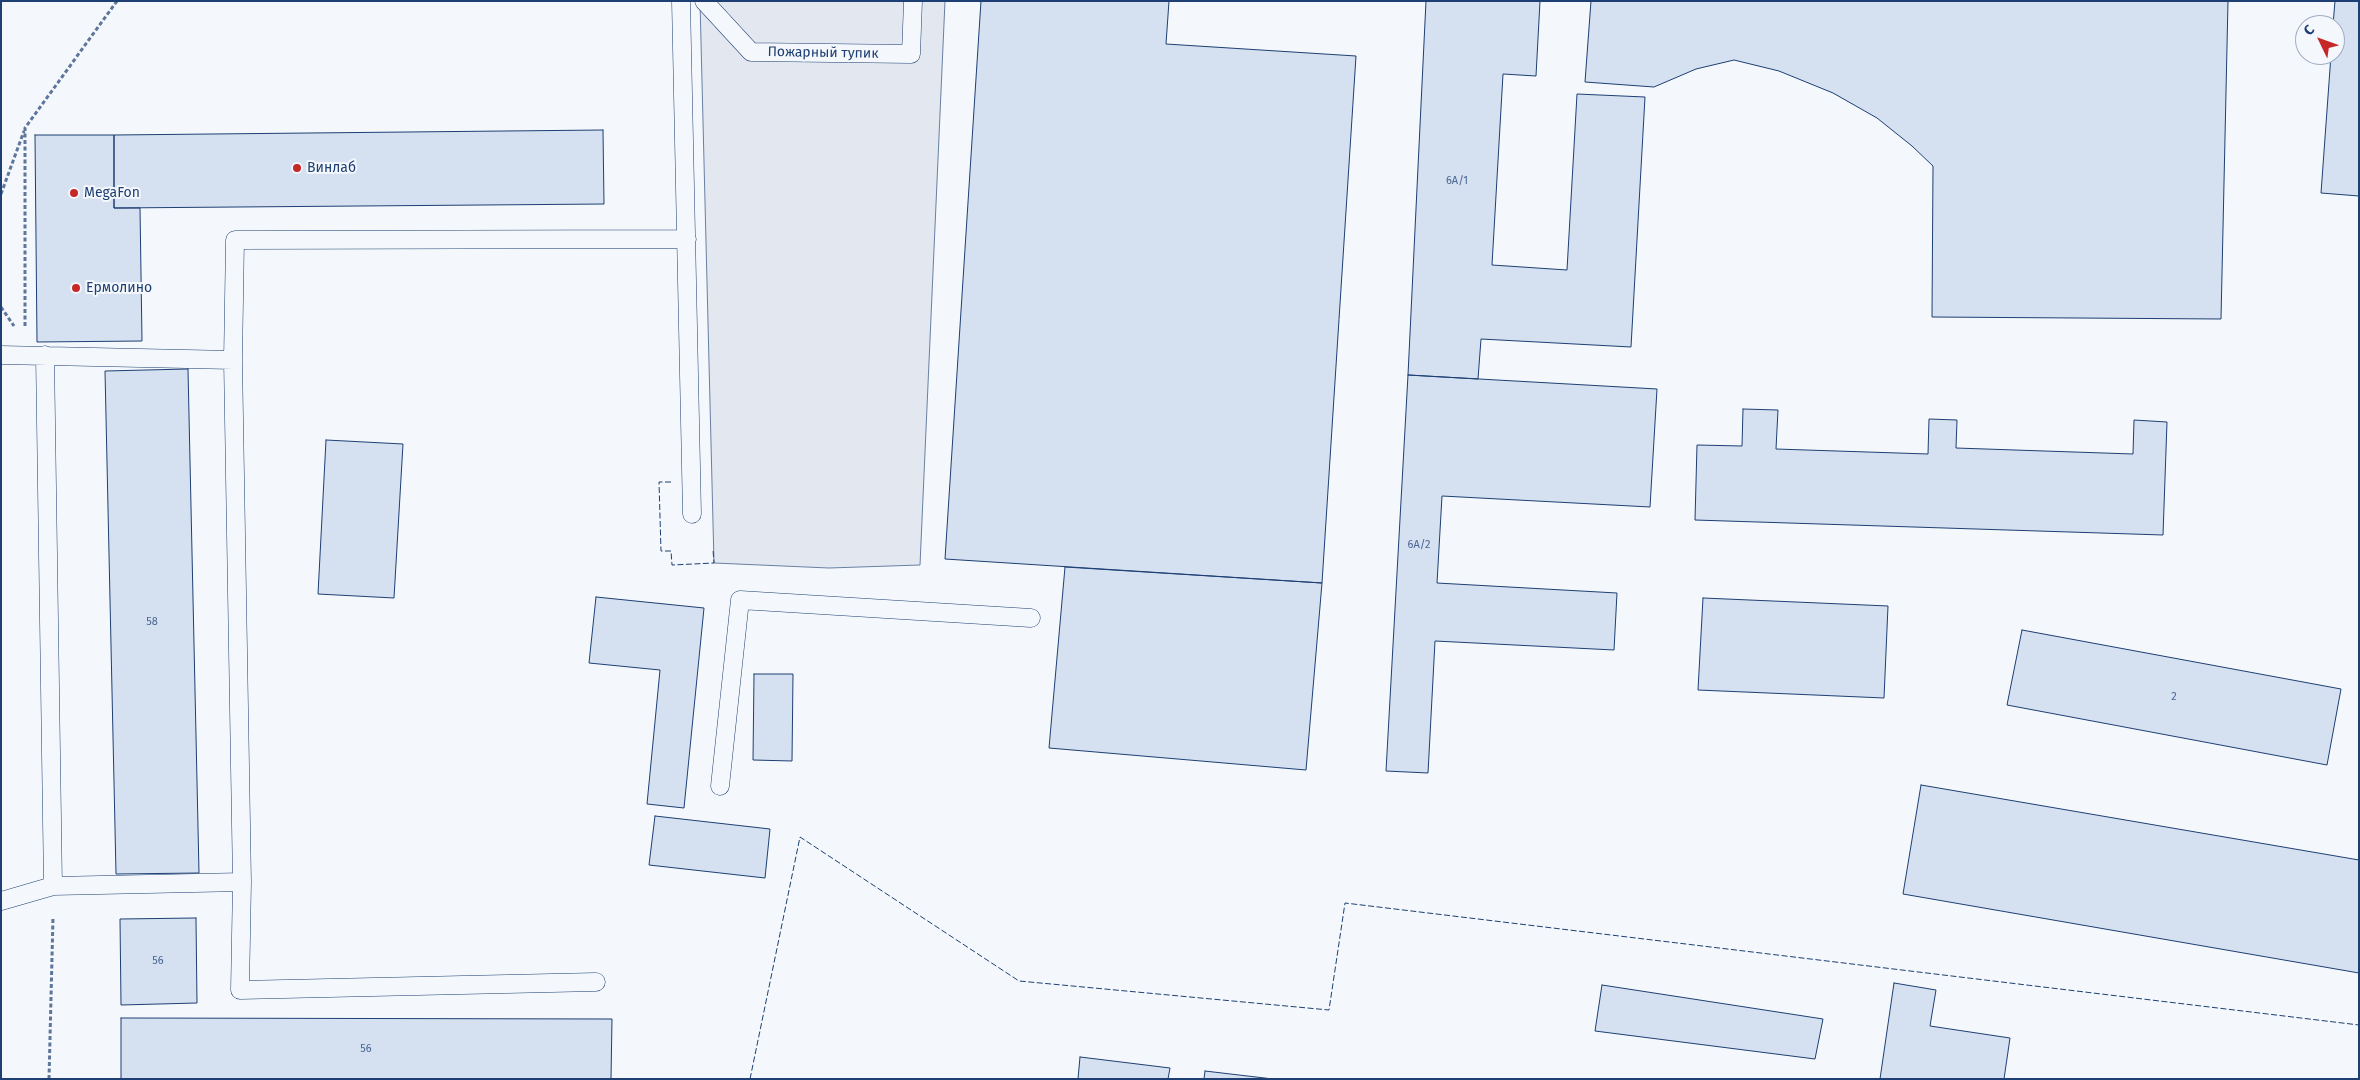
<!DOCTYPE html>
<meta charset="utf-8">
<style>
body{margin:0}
#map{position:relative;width:2360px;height:1080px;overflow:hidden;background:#f4f7fb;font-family:"Fira Sans",sans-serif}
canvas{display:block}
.frame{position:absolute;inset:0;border:2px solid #1d3f73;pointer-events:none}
.north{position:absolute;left:2295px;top:15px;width:50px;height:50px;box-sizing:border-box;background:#f4f7fb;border:1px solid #9eadc5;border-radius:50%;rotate:312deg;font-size:14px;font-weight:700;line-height:20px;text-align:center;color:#1d3f73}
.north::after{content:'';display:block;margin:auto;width:18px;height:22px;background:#c62828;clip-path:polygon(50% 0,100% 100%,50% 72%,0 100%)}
</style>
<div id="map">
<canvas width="2360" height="1080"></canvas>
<div class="frame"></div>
<div class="north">С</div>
</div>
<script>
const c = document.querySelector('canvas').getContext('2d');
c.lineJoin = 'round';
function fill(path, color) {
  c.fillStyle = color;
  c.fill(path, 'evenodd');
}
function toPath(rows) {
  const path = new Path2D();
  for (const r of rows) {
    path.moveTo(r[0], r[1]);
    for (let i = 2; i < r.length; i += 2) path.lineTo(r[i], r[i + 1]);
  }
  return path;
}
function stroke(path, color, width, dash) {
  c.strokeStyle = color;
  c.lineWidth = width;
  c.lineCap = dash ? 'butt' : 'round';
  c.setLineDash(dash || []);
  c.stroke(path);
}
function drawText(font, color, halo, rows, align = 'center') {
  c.font = font + ' "Fira Sans",sans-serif';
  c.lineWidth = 4;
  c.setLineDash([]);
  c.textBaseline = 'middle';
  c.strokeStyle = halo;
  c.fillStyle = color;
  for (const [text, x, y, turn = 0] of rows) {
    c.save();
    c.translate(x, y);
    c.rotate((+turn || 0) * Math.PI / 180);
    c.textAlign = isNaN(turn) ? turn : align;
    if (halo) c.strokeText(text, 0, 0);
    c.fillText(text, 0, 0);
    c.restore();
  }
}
const parking = toPath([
 [700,1,945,1,920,565,829,568,714,563,700,1]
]);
const building = toPath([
 [981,1,1169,1,1166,44,1356,56,1322,583,945,559,981,1],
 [1426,1,1540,1,1536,76,1503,74,1492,265,1567,270,1577,94,1645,97,1631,347,1481,339,1478,379,1408,375,1426,1],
 [1591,1,2228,1,2221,319,1932,317,1933,166,1912,146,1877,118,1833,93,1779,71,1734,60,1696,69,1654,87,1585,82,1591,1],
 [2335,1,2359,1,2359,196,2321,193,2331,55,2335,55,2333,25,2335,1],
 [603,130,604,204,114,208,114,135,603,130],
 [35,135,114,135,114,208,140,208,142,341,37,342,35,135],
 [188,369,199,873,116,874,105,371,188,369],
 [1408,375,1657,389,1650,507,1442,496,1437,583,1617,593,1614,650,1435,641,1428,773,1386,771,1408,375],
 [1743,409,1778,410,1776,449,1928,454,1929,419,1957,420,1956,448,2133,454,2134,420,2167,422,2163,535,1695,520,1697,445,1742,446,1743,409],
 [326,440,403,444,394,598,318,594,326,440],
 [1065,567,1322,583,1306,770,1049,748,1065,567],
 [596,597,704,608,684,808,647,804,660,670,589,663,596,597],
 [1703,598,1888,606,1884,698,1698,690,1703,598],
 [2022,630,2341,689,2327,765,2007,705,2022,630],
 [754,674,793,674,792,761,753,760,754,674],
 [1921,785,2359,860,2359,973,1903,894,1921,785],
 [655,816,770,829,765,878,649,865,655,816],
 [196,918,197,1003,121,1005,120,919,196,918],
 [1894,983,1936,990,1930,1026,2010,1038,2004,1079,1880,1079,1894,983],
 [1602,985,1823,1019,1815,1059,1595,1031,1602,985],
 [121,1018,612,1019,611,1079,121,1079,121,1018],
 [1080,1057,1170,1068,1168,1079,1078,1079,1080,1057],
 [1205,1071,1273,1079,1204,1079,1205,1071]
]);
const path = toPath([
 [1,194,24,131],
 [1,307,14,326],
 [25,326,25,128,117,1],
 [49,1079,53,917]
]);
const lane = toPath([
 [681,1,692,514],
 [704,1,751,52,911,54,913,1],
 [1,355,233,360],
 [45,355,53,886],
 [720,786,740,600,1031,618],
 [242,882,240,990,596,982],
 [1,901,53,886,242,882,233,360,235,240,687,239]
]);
const fence = toPath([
 [671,482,659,482,661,551,671,551,672,565,714,563,713,550],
 [750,1079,800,837,1019,981,1329,1010,1345,903,2359,1025]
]);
const markers = [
 [297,168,5,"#c62828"],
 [74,193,5,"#c62828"],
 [76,288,5,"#c62828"]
];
const numberNames = [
 ["6А/1",1457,181],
 ["6А/2",1419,545],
 ["58",152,622],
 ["2",2174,697],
 ["56",158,961],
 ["56",366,1049]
];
const streetNames = [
 ["Пожарный тупик",823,53,1]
];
const poiNames = [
 ["Винлаб",307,168],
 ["MegaFon",84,193],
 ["Ермолино",86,288]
];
fill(parking, '#e3e8f0');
stroke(parking, '#687fa3', 1);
fill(building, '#d5e0f0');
stroke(building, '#1d3f73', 1);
stroke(lane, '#1d3f73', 19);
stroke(path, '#5e769c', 3, [4, 2.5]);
stroke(lane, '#f4f7fb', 18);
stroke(fence, '#1d3f73', 1, [6, 2.5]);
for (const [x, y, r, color] of markers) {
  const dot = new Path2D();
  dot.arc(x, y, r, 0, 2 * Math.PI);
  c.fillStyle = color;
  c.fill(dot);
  stroke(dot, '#f4f7fb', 2);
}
drawText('11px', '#4b6792', null, numberNames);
drawText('14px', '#1d3f73', '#f4f7fb', streetNames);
drawText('14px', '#1d3f73', '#f4f7fb', poiNames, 'left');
</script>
